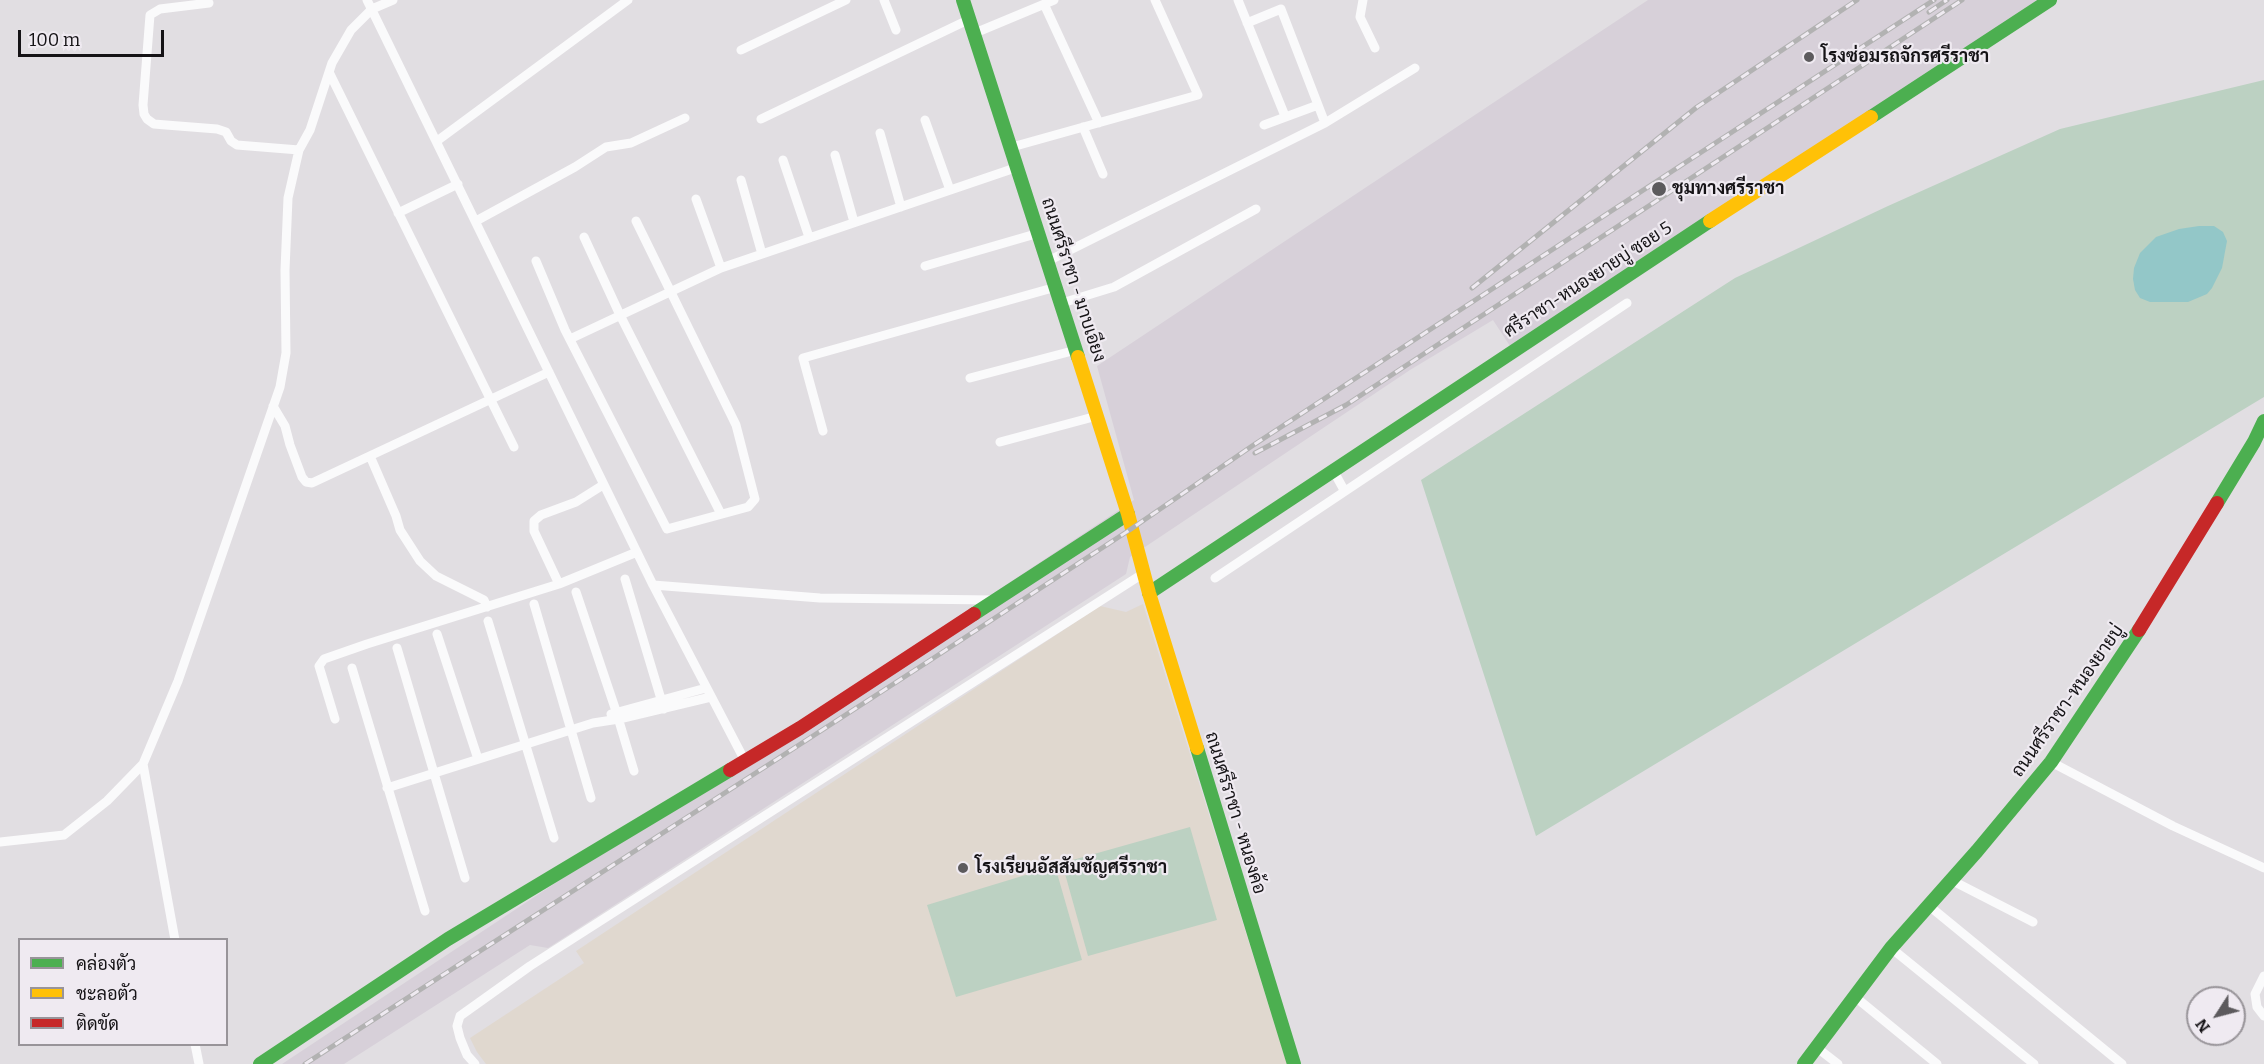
<!DOCTYPE html>
<meta charset="utf-8">
<style>
body{margin:0}
#map{position:relative;width:2264px;height:1064px;overflow:hidden;background:#e1dee2;font-family:Bitter,Sarabun,serif}
canvas{display:block}
.legend{position:absolute;left:18px;top:938px;width:210px;height:108px;box-sizing:border-box;background:#efeaf1;border:2px solid #989499;margin:0;padding:8px 10px;list-style:none;font-size:18px;color:#151316}
.legend li{display:flex;align-items:center;gap:12px;height:30px}
.legend b{width:30px;border:2px solid #989499}
.north{position:absolute;left:2186px;top:986px;width:60px;height:60px;box-sizing:border-box;background:#efeaf1;border:2px solid #989499;border-radius:50%;rotate:234deg;font-size:16px;font-weight:700;line-height:24px;text-align:center;color:#151316}
.north::after{content:'';display:block;margin:auto;width:21px;height:27px;background:#5c5a5d;clip-path:polygon(50% 0,100% 100%,50% 72%,0 100%)}
.scale{position:absolute;left:18px;top:30px;width:146px;height:27px;box-sizing:border-box;border:3px solid #151316;border-top:0;padding-left:8px;font-size:18px;line-height:21px;white-space:nowrap;color:#151316;-webkit-text-stroke:4px #efeaf1;paint-order:stroke}
</style>
<div id="map">
<canvas width="2264" height="1064"></canvas>
<ul class="legend">
<li><b style="height:8px;background:#4caf50"></b>คล่องตัว</li>
<li><b style="height:8px;background:#ffc107"></b>ชะลอตัว</li>
<li><b style="height:8px;background:#c62828"></b>ติดขัด</li>
</ul>
<div class="north">N</div>
<div class="scale">100 m</div>
</div>
<script>
const c = document.querySelector('canvas').getContext('2d');
c.lineJoin = 'round';
function fill(path, color) {
  c.fillStyle = color;
  c.fill(path, 'evenodd');
}
function toPath(rows) {
  const path = new Path2D();
  for (const r of rows) {
    path.moveTo(r[0], r[1]);
    for (let i = 2; i < r.length; i += 2) path.lineTo(r[i], r[i + 1]);
  }
  return path;
}
function stroke(path, color, width, dash) {
  c.strokeStyle = color;
  c.lineWidth = width;
  c.lineCap = dash ? 'butt' : 'round';
  c.setLineDash(dash || []);
  c.stroke(path);
}
function drawText(font, color, halo, rows, align = 'center') {
  c.font = font + ' Bitter,Sarabun,serif';
  c.lineWidth = 4.5;
  c.setLineDash([]);
  c.textBaseline = 'middle';
  c.strokeStyle = halo;
  c.fillStyle = color;
  for (const [text, x, y, turn = 0] of rows) {
    c.save();
    c.translate(x, y);
    c.rotate((+turn || 0) * Math.PI / 180);
    c.textAlign = isNaN(turn) ? turn : align;
    if (halo) c.strokeText(text, 0, 0);
    c.fillText(text, 0, 0);
    c.restore();
  }
}
const built = toPath([
 [1648,0,2040,0,1510,346,1493,320,1410,370,1130,557,1126,574,548,948,530,945,344,1064,282,1064,1134,500,1097,366]
]);
const education = toPath([
 [1143,604,1287,1064,486,1064,477,1052,470,1038,584,963,576,951,1100,606,1126,612]
]);
const green = toPath([
 [2264,80,2264,397,1536,836,1421,480,1735,278,1888,206,2060,129],
 [1190,827,1217,920,1088,956,1062,863],
 [1055,866,1082,960,956,997,927,905]
]);
const water = toPath([
 [2199,226,2214,226,2223,232,2227,241,2222,268,2212,288,2207,294,2188,302,2150,302,2140,298,2135,290,2133,279,2134,268,2140,253,2156,237,2179,229]
]);
const street = toPath([
 [367,0,653,585,745,761],
 [884,0,896,30],
 [1238,0,1285,116],
 [1363,0,1360,17,1375,48],
 [209,3,160,9,150,15,143,105,144,114,147,119,154,124,166,125,217,129,226,132,231,141,237,145,299,150],
 [1044,4,1099,123],
 [1247,23,1281,9,1325,123],
 [975,33,1054,0],
 [741,50,846,0],
 [329,72,514,447],
 [761,119,970,19],
 [925,120,950,190],
 [1264,125,1318,105],
 [1083,127,1103,174],
 [880,133,901,207],
 [437,141,628,0],
 [1012,147,1198,95,1155,0],
 [835,155,854,222],
 [783,160,809,237],
 [741,180,762,254],
 [696,199,721,268],
 [398,213,458,184],
 [476,221,575,167,606,147,631,143,685,118],
 [584,237,620,315,721,514],
 [536,261,565,330,667,529,748,507,755,499,736,425,636,221],
 [1048,261,1325,123,1415,68],
 [925,266,1039,233],
 [1062,303,1114,287,1256,209],
 [570,339,721,268,1018,167],
 [970,378,1076,350],
 [273,406,285,426,290,445,302,477,306,482,312,483,549,372],
 [823,431,803,358,1056,287],
 [1000,442,1097,416],
 [370,456,396,516,400,530,420,561,436,576,484,600,487,607],
 [1333,470,1344,490],
 [1215,578,1627,303],
 [625,579,664,709],
 [559,584,534,531,534,521,541,515,576,502,603,485],
 [653,585,820,598,995,600],
 [576,592,616,711,634,771],
 [534,604,591,798],
 [488,621,554,838],
 [437,634,478,759],
 [397,648,465,878],
 [352,668,425,911],
 [611,714,706,688],
 [335,719,319,666,324,659,367,644,559,584,637,552],
 [2051,762,2173,826,2264,868],
 [143,764,175,940],
 [387,788,593,723,619,719,711,697],
 [0,842,64,835,107,801,143,764,178,681,280,387,286,353,285,270,288,198,299,150,310,130,332,63,351,30,372,9,393,0],
 [1951,880,2033,922],
 [1928,905,2122,1064],
 [1891,948,2034,1064],
 [2264,976,2255,994,2257,1007,2264,1016],
 [1854,996,1937,1064],
 [195,1044,199,1064],
 [1816,1047,1838,1064],
 [475,1064,467,1055,460,1038,457,1026,460,1016,530,966,1144,573]
]);
const fast = toPath([
 [963,0,1078,357],
 [1871,117,2050,0],
 [2217,503,2254,442,2264,421],
 [1149,593,1710,221],
 [974,614,1128,514],
 [1197,748,1294,1064],
 [260,1064,448,939,730,770],
 [1804,1064,1891,948,1977,851,2051,762,2139,630]
]);
const slow = toPath([
 [1710,221,1871,117],
 [1078,357,1128,514,1149,593,1197,748]
]);
const jam = toPath([
 [2139,630,2217,503],
 [730,770,800,728,974,614]
]);
const rail = toPath([
 [1929,12,1947,0],
 [1472,288,1697,107,1857,0],
 [1255,453,1346,405,1962,0],
 [305,1064,929,661,1131,529,1252,446,1934,0]
]);
const markers = [
 [1809,57,6,"#5c5a5d"],
 [1659,189,8,"#5c5a5d"],
 [963,868,6,"#5c5a5d"]
];
const poiNames = [
 ["โรงซ่อมรถจักรศรีราชา",1821,57],
 ["ชุมทางศรีราชา",1672,189],
 ["โรงเรียนอัสสัมชัญศรีราชา",975,868]
];
const streetNames = [
 ["ถนนศรีราชา - มาบเอียง",1073,280,72],
 ["ศรีราชา-หนองยายบู่ ซอย 5",1588,280,-33],
 ["ถนนศรีราชา-หนองยายบู่",2068,701,-55],
 ["ถนนศรีราชา - หนองค้อ",1235,813,73]
];
fill(built, '#d7d0d9');
fill(education, '#e0d8cf');
fill(green, '#bcd1c2');
fill(water, '#93c7c8');
stroke(street, '#fafafb', 9);
stroke(fast, '#4caf50', 14);
stroke(slow, '#ffc107', 14);
stroke(jam, '#c62828', 14);
stroke(rail, '#b2b2b2', 5);
stroke(rail, '#efeaf1', 3, [9]);
for (const [x, y, r, color] of markers) {
  const dot = new Path2D();
  dot.arc(x, y, r, 0, 2 * Math.PI);
  c.fillStyle = color;
  c.fill(dot);
  stroke(dot, '#efeaf1', 2);
}
drawText('bold 18px', '#151316', '#efeaf1', poiNames, 'left');
drawText('18px', '#151316', '#efeaf1', streetNames);
</script>
